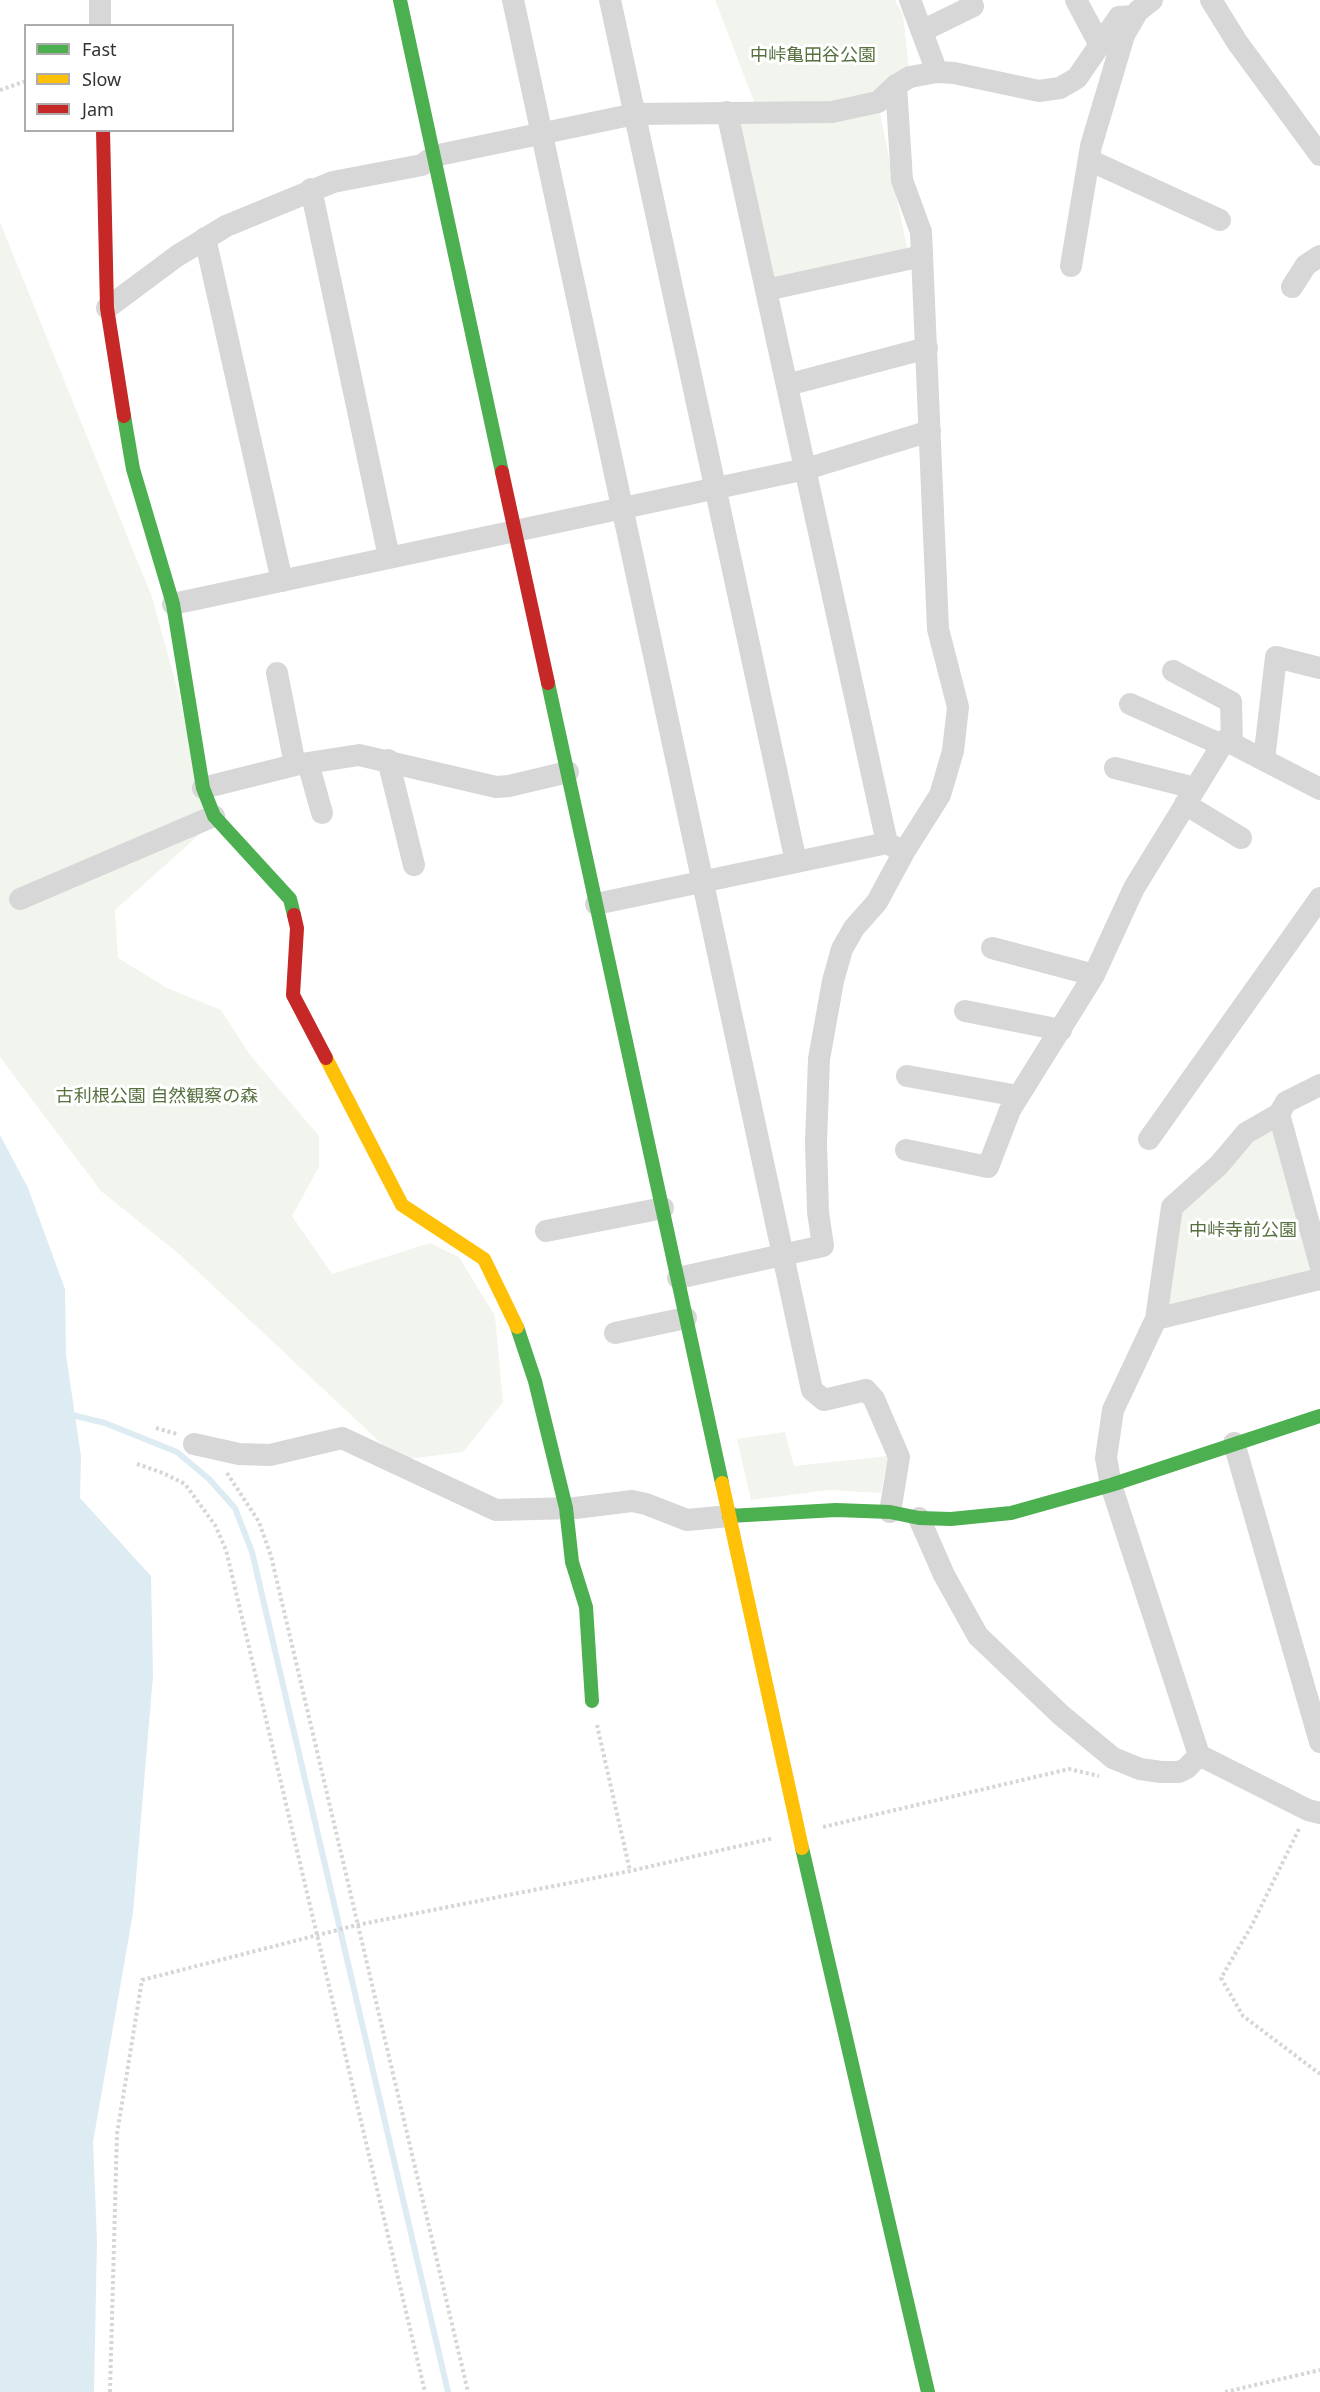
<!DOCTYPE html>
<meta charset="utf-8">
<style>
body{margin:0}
#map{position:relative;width:1320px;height:2392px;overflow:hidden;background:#fff;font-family:"Noto Sans",sans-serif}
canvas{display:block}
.legend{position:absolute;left:24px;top:24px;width:210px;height:108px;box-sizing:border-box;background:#fff;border:2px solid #adadad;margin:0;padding:8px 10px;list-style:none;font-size:18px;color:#333}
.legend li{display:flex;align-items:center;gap:12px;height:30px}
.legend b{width:30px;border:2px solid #adadad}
</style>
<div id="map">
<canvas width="1320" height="2392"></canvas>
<ul class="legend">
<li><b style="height:8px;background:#4caf50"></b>Fast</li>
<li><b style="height:8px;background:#ffc107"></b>Slow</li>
<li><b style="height:8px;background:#c62828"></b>Jam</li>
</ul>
</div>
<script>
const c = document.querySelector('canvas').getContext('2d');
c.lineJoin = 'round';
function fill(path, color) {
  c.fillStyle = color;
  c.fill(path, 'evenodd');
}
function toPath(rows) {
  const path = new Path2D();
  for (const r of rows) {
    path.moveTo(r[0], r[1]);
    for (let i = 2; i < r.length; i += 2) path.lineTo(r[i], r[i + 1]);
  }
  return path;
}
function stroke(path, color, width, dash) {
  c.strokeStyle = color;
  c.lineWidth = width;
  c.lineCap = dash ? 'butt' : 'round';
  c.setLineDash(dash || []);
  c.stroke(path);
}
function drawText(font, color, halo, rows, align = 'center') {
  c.font = font + ' "Noto Sans","Noto Sans JP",sans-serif';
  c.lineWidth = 6;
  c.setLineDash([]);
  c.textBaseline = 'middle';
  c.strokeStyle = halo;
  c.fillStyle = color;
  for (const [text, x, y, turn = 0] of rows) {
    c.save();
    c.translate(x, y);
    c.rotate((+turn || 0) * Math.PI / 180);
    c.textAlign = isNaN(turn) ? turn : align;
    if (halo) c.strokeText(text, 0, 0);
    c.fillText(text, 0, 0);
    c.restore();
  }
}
const green = toPath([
 [715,0,895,0,903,15,910,77,878,103,909,258,766,290,727,112,758,112],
 [0,222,152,597,178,691,209,826,115,910,118,958,167,988,221,1010,250,1055,319,1136,319,1167,292,1216,332,1274,430,1243,459,1257,495,1316,503,1402,463,1452,399,1460,179,1254,101,1191,0,1057],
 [1279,1114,1320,1279,1156,1319,1172,1207],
 [785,1432,794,1466,888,1456,881,1493,829,1490,751,1500,737,1439]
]);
const water = toPath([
 [0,1135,28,1188,65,1289,66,1355,81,1456,80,1498,151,1576,153,1676,133,1913,93,2142,97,2240,94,2392,0,2392]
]);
const stream = toPath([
 [68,1414,105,1423,177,1452,209,1479,235,1508,252,1552,448,2392]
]);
const path = toPath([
 [0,90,26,81],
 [156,1428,177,1434],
 [137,1464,163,1473,185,1484,215,1525,226,1550,425,2392],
 [227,1473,259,1522,271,1556,468,2392],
 [597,1725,630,1871],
 [823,1827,1069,1769,1099,1776],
 [1299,1829,1252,1925,1221,1978,1243,2016,1320,2074],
 [110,2392,117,2134,142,1980,357,1925,630,1871,774,1838],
 [1225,2392,1320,2370]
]);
const street = toPath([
 [100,0,100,26],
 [513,0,812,1390,824,1400,866,1390,874,1399,899,1457,890,1512],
 [610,0,796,862],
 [910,0,937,72],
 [1076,0,1100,45],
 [1211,0,1237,42,1320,155],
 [922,31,973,6,970,0],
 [1089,160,1220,220],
 [311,189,389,557],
 [205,238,282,581],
 [1071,266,1091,146,1124,35,1138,11,1152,0],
 [1292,287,1306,265,1320,256],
 [766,290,922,256],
 [107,308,177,256,226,226,333,182,422,165,434,156,635,114,832,112,878,102,896,85,910,77,937,72,954,73,1039,91,1060,88,1077,78,1119,17,1135,16],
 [787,385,927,348],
 [173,604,806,469,930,431],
 [1173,671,1231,702,1232,744],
 [277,673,295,765],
 [1130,704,1222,745],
 [388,760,414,865],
 [1264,760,1276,657,1320,668],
 [308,763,322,813],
 [1115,768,1195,788],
 [203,788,295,765,359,755,496,787,509,786,568,772],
 [1185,804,1241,838],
 [887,843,904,852,940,795,953,751,958,707,938,629,921,232,902,180,896,85],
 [20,899,214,816],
 [596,904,887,843,727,112],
 [992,948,1094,975],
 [965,1011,1061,1030],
 [907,1076,1018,1096],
 [1320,1085,1286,1102,1279,1114,1320,1264],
 [1149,1139,1320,898],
 [906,1150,988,1167,1010,1110,1094,975,1134,888,1225,740,1320,789],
 [546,1231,663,1208],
 [678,1278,823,1246,818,1212,816,1143,819,1059,833,981,842,949,854,928,877,902,904,852],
 [1156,1319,1172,1207,1219,1165,1246,1133,1279,1114],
 [615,1333,686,1318],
 [1234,1443,1320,1742],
 [194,1444,239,1454,270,1455,342,1438,496,1510,575,1508,632,1501,646,1504,687,1520,729,1516],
 [919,1518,944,1575,978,1636,1061,1715,1113,1758,1140,1769,1161,1772,1179,1772,1187,1768,1199,1755,1111,1485,1106,1458,1113,1410,1156,1319,1320,1279],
 [1199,1755,1308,1810,1320,1813]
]);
const fast = toPath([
 [400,0,502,472],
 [124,416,133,469,173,604,203,788,214,816,290,899,294,915],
 [548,683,722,1483],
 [517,1327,535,1381,566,1508,572,1562,586,1607,592,1701],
 [729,1516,836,1510,890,1512,919,1518,951,1519,1011,1513,1111,1485,1320,1416],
 [802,1848,928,2392]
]);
const slow = toPath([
 [326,1058,402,1205,484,1259,517,1327],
 [722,1483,802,1848]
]);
const jam = toPath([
 [103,130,107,308,124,416],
 [502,472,548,683],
 [294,915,297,928,293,995,326,1058]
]);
const parkNames = [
 ["中峠亀田谷公園",813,56],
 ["古利根公園 自然観察の森",157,1097],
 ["中峠寺前公園",1243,1231]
];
fill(green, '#f1f5ed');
fill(water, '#ddebf3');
stroke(stream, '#ddebf3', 6);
stroke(path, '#d6d6d6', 4, [3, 3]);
stroke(street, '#d7d7d7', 22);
stroke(fast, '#4caf50', 14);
stroke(slow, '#ffc107', 14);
stroke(jam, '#c62828', 14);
drawText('18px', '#56703f', '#fff', parkNames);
</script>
